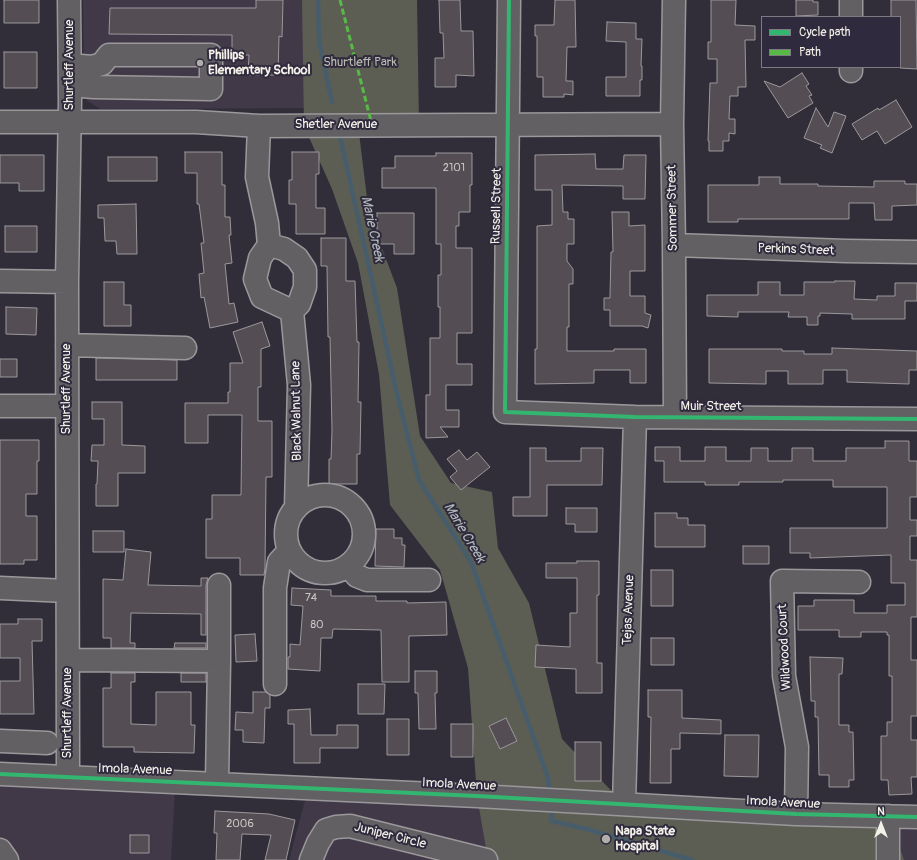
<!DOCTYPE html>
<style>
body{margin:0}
#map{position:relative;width:917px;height:860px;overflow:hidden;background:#312e39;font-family:Pangolin,sans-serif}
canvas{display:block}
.legend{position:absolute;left:761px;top:16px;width:140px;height:52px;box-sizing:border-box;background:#2f2a3d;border:1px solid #7e7a81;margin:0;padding:5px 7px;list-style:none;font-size:12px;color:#f4f1e8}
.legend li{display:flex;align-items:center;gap:8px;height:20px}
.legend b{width:20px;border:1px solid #7e7a81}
.north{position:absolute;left:861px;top:804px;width:40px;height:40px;-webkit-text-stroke:3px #2f2a3d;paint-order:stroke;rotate:0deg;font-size:11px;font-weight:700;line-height:16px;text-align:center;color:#f4f1e8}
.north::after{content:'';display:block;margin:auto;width:14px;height:18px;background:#f4f1e8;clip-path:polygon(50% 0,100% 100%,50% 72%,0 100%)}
</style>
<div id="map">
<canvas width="917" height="860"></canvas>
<ul class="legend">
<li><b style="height:5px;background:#33b770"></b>Cycle path</li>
<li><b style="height:5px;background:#58b947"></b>Path</li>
</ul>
<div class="north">N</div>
</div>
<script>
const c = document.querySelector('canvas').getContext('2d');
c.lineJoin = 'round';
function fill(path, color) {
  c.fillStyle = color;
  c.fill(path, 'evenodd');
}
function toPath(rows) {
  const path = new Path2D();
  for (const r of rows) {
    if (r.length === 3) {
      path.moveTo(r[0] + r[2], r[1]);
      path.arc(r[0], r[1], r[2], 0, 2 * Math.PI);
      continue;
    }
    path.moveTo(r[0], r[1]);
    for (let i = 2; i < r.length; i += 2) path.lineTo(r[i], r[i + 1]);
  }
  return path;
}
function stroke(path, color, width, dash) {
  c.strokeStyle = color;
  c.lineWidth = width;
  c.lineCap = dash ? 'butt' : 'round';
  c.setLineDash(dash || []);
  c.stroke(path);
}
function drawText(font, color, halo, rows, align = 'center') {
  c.font = font + ' Pangolin,sans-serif';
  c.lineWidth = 4;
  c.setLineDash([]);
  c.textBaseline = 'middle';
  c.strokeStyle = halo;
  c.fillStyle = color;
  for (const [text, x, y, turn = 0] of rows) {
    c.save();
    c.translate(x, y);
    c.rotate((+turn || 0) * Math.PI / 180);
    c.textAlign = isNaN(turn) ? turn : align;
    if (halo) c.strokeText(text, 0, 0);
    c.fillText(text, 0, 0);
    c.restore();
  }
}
const built = toPath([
 [83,0,313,0,319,108,101,109,87,101,84,90],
 [0,774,175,789,171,860,0,860],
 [306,797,917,817,917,860,289,860]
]);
const green = toPath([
 [302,0,417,0,419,125,358,125,369,214,397,288,420,436,451,483,492,492,498,548,529,603,562,739,624,804,888,816,904,860,488,860,477,796,468,668,440,570,390,505,379,374,358,263,332,189,304,126]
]);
const stream = toPath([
 [318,0,319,41,332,102],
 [340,136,397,394,419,480,471,562,548,778,549,794],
 [551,805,552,821,590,830,692,860]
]);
const building = toPath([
 [4,0,39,0,39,23,4,23,4,0],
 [256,0,283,0,282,37,279,36,278,75,248,75,249,55,232,55,232,35,109,34,110,8,256,8,256,0],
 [439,0,460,0,461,31,473,31,474,76,456,75,456,87,435,87,435,58,444,58,443,33,440,33,439,0],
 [555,0,575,0,576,47,567,47,566,81,573,81,573,95,564,94,564,97,543,97,543,77,537,77,537,36,535,36,535,25,554,25,555,0],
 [711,0,736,0,735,25,755,26,755,40,745,40,746,87,738,87,738,96,730,96,729,119,735,119,735,134,729,133,729,141,723,141,723,151,709,151,709,141,708,141,710,83,717,83,717,59,708,59,708,42,711,42,711,0],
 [796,0,813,0,813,2,818,2,818,15,796,16,796,0],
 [891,0,916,0,917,69,900,68,900,17,891,17,891,0],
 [607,22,636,23,636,39,642,39,641,66,642,66,642,80,640,80,640,96,606,96,606,77,626,77,626,42,606,41,607,22],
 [4,52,37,52,37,88,4,88,4,52],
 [802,73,809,84,806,86,812,95,809,96,813,103,788,118,764,81,780,87,802,73],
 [896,100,912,127,885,144,877,131,862,140,852,124,878,108,879,110,896,100],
 [816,108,828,127,834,112,846,116,832,153,820,148,822,145,804,138,816,108],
 [185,152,222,152,222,185,225,185,225,217,230,217,231,235,229,235,232,263,225,264,229,304,234,303,238,322,210,328,204,297,201,298,199,274,204,273,201,243,204,243,199,204,197,204,197,173,185,173,185,152],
 [292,152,319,152,319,174,316,174,316,208,325,208,325,234,296,234,296,204,289,204,289,180,292,180,292,152],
 [436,153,472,153,472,185,470,185,470,212,459,212,459,226,456,226,456,248,472,248,472,333,457,333,457,364,472,364,472,385,446,385,446,410,459,410,459,427,440,427,448,437,426,438,426,395,430,395,430,338,440,338,440,307,438,307,438,275,441,275,441,244,436,244,436,188,382,188,382,168,395,168,395,156,436,156,436,153],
 [595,154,596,169,623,169,624,155,646,155,645,199,623,199,623,186,562,185,563,212,568,212,568,219,574,219,574,244,567,244,567,261,573,269,573,284,569,284,569,327,567,327,567,351,614,351,614,349,646,349,646,383,630,383,630,370,594,370,594,383,535,384,535,349,537,349,537,226,552,225,552,190,535,190,535,155,595,154],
 [0,155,44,155,44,191,19,191,19,183,0,183,0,155],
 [108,157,157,157,157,181,108,181,108,157],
 [759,177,780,177,780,184,818,184,818,186,874,187,874,181,905,181,905,184,917,184,917,205,892,206,892,220,875,220,874,203,849,203,849,219,738,219,738,222,708,222,708,185,759,185,759,177],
 [136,204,137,254,117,254,116,241,105,241,104,218,98,218,98,205,136,204],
 [612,212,629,212,629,226,645,225,645,271,630,271,630,296,645,296,645,313,651,315,648,328,642,326,610,326,610,310,604,310,604,298,610,298,610,296,611,252,613,252,612,212],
 [377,213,414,213,414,254,394,254,394,244,377,244,377,213],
 [5,226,37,226,37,252,5,252,5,226],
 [321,238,346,238,346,281,355,281,357,342,359,342,358,402,361,402,360,454,357,454,357,484,329,484,329,459,331,459,332,430,330,337,328,337,327,266,321,266,321,238],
 [835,281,855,281,854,299,877,300,877,296,895,296,895,283,917,283,917,301,905,301,905,319,852,319,852,314,820,313,820,316,818,316,818,325,807,325,807,317,788,317,789,312,738,312,738,317,707,316,707,295,758,295,758,282,780,282,780,295,804,295,804,282,835,282,835,281],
 [104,282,124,282,124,305,131,305,131,326,104,326,104,282],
 [6,307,37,308,36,335,6,334,6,307],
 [262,322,270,346,261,349,261,387,258,387,258,421,272,421,272,477,266,477,265,568,264,575,240,575,240,558,206,558,206,519,212,519,212,495,241,495,242,415,208,415,208,443,185,443,185,403,228,403,228,392,230,392,230,363,243,363,233,332,262,322],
 [832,348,917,351,917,370,909,370,909,384,847,382,847,370,823,370,823,384,788,384,788,371,766,371,766,384,709,383,709,349,782,349,782,351,804,351,804,354,832,354,832,348],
 [96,358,177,360,177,380,96,380,96,358],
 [0,359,17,359,17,377,0,377,0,359],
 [92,402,122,402,122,445,145,446,145,473,118,473,118,506,96,506,96,484,97,484,98,461,91,461,92,445,104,445,104,419,92,419,92,402],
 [0,440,39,440,39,461,37,461,37,494,26,494,26,516,37,516,37,560,24,560,24,564,0,564,0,440],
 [885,441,909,441,909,461,917,461,917,497,910,497,910,520,917,520,917,536,910,536,910,560,917,560,917,617,911,617,911,660,917,660,917,716,911,716,911,740,917,740,917,777,911,777,912,794,889,795,888,780,881,780,881,736,887,736,887,722,892,722,892,676,889,676,889,635,887,635,887,632,861,632,861,637,839,637,839,630,798,630,798,606,814,606,814,600,854,600,854,613,887,613,887,605,905,605,905,583,891,583,891,555,810,558,810,553,790,553,790,528,887,528,887,487,833,487,833,480,783,480,783,482,739,482,739,485,705,485,705,482,664,482,664,461,655,461,655,447,680,447,680,461,705,461,705,447,726,447,726,461,751,461,751,448,768,448,768,461,792,461,792,448,813,448,813,461,846,461,846,448,885,448,885,441],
 [530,448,546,448,546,461,581,461,581,448,603,448,602,485,547,485,547,516,513,516,513,497,530,497,530,448],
 [459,450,467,460,477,452,490,467,461,490,450,477,457,471,447,459,459,450],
 [566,508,597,508,597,532,575,532,575,524,566,524,566,508],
 [655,513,677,513,677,518,688,518,688,525,705,525,705,547,655,547,655,513],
 [376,529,394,529,394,538,402,538,402,545,405,545,404,567,375,566,376,529],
 [93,531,124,531,124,552,93,552,93,531],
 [743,546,769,546,769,564,743,564,743,546],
 [126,549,151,552,148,585,201,586,201,578,208,578,206,585,206,635,201,635,201,614,131,613,130,643,135,643,135,648,111,648,111,638,103,638,103,579,123,580,126,549],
 [577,561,599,561,599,595,597,595,597,663,602,663,602,693,576,693,576,669,535,667,536,645,570,647,570,613,577,613,577,578,546,578,546,563,577,563,577,561],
 [651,570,673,570,673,606,651,606,651,570],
 [292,588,331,590,331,596,376,596,376,601,407,601,407,603,446,602,447,635,409,636,409,682,382,682,381,630,333,629,332,638,321,638,320,671,288,669,288,657,290,657,290,644,300,645,303,606,291,605,292,588],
 [18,619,42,619,42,641,32,641,34,714,0,714,0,681,20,681,20,658,0,658,0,624,18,624,18,619],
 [255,634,257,661,236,662,235,635,255,634],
 [651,638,674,638,674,665,651,665,651,638],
 [175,643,206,643,206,648,174,648,175,643],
 [810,657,843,658,842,674,839,674,839,725,849,725,849,732,853,732,854,780,849,780,849,787,829,787,829,775,819,775,818,717,815,717,815,701,811,701,810,657],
 [415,671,437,671,437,693,435,693,436,729,419,729,418,693,415,693,415,671],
 [111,673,135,673,135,682,131,682,131,724,156,725,156,692,191,692,191,725,195,725,194,753,134,752,134,747,103,747,103,688,111,688,111,673],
 [181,673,206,673,206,682,181,682,181,673],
 [358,684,385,684,384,714,358,714,358,684],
 [648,690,682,690,682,718,721,720,721,734,680,733,680,749,671,749,671,783,650,783,651,717,648,717,648,690],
 [253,692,266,692,270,695,270,708,265,708,264,743,243,742,243,730,235,730,236,712,253,713,253,692],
 [310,709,311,735,337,735,337,725,358,725,358,748,320,748,320,763,294,763,294,724,288,724,288,710,310,709],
 [506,718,517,741,500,749,489,726,506,718],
 [387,719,409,719,409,755,387,755,387,719],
 [451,724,473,724,473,757,451,757,451,724],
 [725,735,759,735,758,777,724,776,725,735],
 [575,742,601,742,601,781,575,781,575,742],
 [215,811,269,814,295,820,286,860,265,860,271,835,242,834,240,860,216,860,217,833,214,833,215,811],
 [130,835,149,835,149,853,130,853,130,835]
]);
const minor = toPath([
 [509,0,505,412,635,417,917,419],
 [674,0,672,124,674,245,675,417],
 [851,17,851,0],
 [70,65,92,67,102,64,109,55,211,55,211,89,94,87,70,85],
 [851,71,851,67],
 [0,122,196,122,259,126,672,124],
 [259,126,257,177,267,223,269,245,260,258,255,279,262,297,292,311],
 [269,245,284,249,297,258,305,270,305,287,299,304,292,311],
 [674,245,846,251,917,252],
 [0,281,67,282],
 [292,311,299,385,296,508],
 [67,345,185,348],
 [0,406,67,406],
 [325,534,39],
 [348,566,357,576,367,580,429,580],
 [0,588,67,591],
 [69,660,219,661],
 [275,684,275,588,279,562,289,551],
 [1,741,47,743],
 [0,774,477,796,796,814,917,817],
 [68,777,67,282,70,100,69,0],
 [217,783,219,661,219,585],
 [624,804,635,417],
 [796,814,797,747,784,676,782,581,859,582],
 [888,816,888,860],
 [0,850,7,860],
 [311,860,318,843,326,830,336,827,350,826,486,860]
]);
const quiet = toPath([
 [340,0,372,125]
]);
const cycleway = toPath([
 [509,0,505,412,635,417,917,419],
 [0,774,477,796,796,814,917,817]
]);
const markers = [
 [200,63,4,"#b0adab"],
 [606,839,5,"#b0adab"]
];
const numberNames = [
 ["2101",454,168],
 ["74",311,598],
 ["80",317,625],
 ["2006",240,824]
];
const poiNames = [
 ["Phillips",208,56],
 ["Elementary School",208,71],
 ["Napa State",615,832],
 ["Hospital",615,847]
];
const parkNames = [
 ["Shurtleff Park",360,63]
];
const streetNames = [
 ["Shurtleff Avenue",70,65,-90],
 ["Shetler Avenue",336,125],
 ["Russell Street",497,206,-89],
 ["Sommer Street",673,208,-91],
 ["Perkins Street",796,250,2],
 ["Shurtleff Avenue",67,389,-90],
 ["Muir Street",711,407],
 ["Black Walnut Lane",297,411,-91],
 ["Tejas Avenue",629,610,-88],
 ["Wildwood Court",785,647,-93],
 ["Shurtleff Avenue",68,713,-90],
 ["Imola Avenue",135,770,2],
 ["Imola Avenue",459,785,3],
 ["Imola Avenue",783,803,3],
 ["Juniper Circle",390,836,14]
];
const waterNames = [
 ["Marie Creek",372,229,78],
 ["Marie Creek",464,533,59]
];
fill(built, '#413948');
fill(green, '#5c5e54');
stroke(stream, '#475d6b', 4.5);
fill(building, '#544e54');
stroke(building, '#9a989b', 1);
stroke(minor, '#9a989b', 25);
stroke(minor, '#626063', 22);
stroke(quiet, '#58b947', 3, [6, 3]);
stroke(cycleway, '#33b770', 4);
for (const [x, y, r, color] of markers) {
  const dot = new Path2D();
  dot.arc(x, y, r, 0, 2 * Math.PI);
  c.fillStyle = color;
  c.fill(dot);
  stroke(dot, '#2f2a3d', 1.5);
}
drawText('11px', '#ccc8c3', null, numberNames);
drawText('bold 13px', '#f4f1e8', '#2f2a3d', poiNames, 'left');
drawText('13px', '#bab9ae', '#2f2a3d', parkNames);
drawText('13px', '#f4f1e8', '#2f2a3d', streetNames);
drawText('italic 14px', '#b0b8b8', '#2f2a3d', waterNames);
</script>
